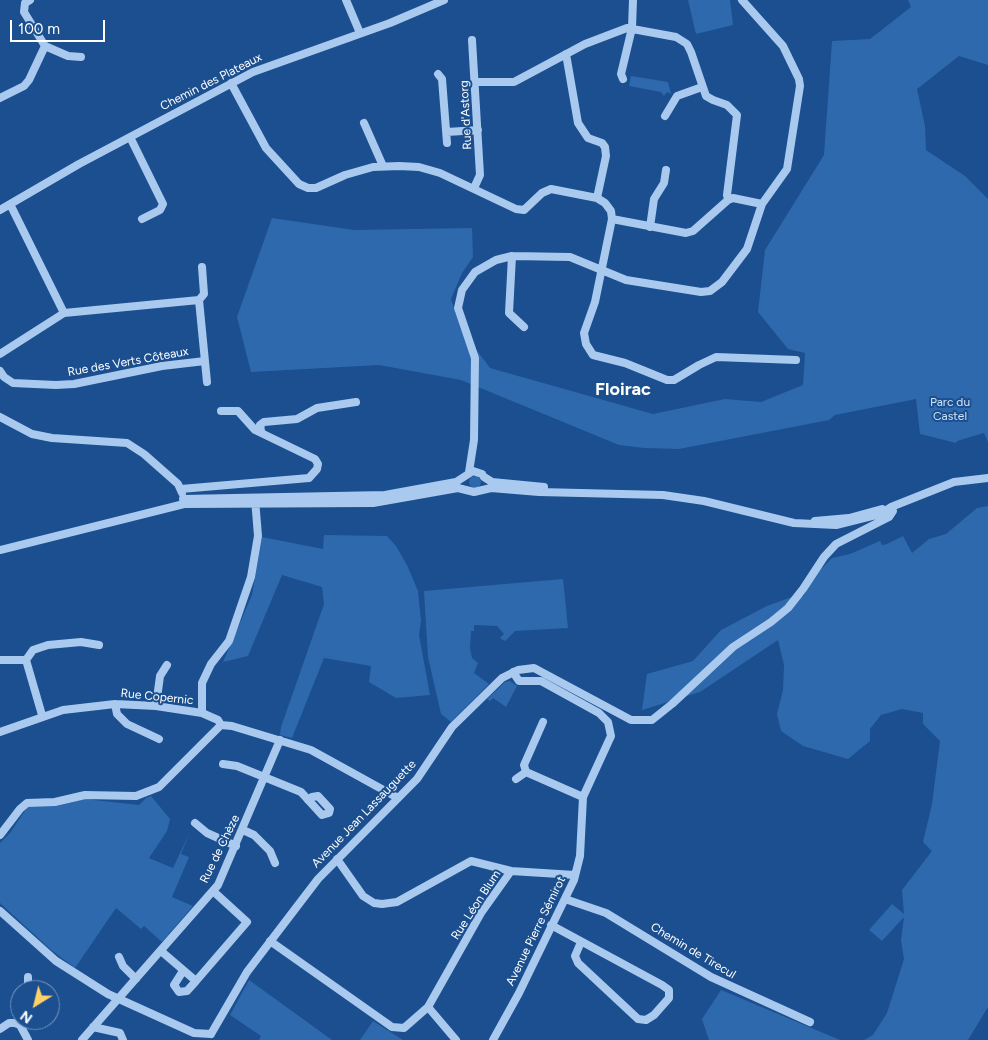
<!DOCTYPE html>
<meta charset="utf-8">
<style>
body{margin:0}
#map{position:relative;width:988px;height:1040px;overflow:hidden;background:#1b4f8f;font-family:Figtree,sans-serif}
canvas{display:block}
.north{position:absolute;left:10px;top:980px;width:50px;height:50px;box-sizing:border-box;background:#1b4f8f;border:1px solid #7695bc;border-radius:50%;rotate:216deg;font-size:14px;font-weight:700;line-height:20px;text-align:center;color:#fff}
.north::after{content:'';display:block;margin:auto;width:18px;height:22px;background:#ffd166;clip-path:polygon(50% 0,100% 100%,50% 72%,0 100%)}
.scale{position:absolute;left:10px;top:20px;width:95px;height:22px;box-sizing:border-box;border:2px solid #fff;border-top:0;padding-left:6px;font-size:15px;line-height:18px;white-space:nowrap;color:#fff;-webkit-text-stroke:4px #1b4f8f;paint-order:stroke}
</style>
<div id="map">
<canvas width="988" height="1040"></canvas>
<div class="north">N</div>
<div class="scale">100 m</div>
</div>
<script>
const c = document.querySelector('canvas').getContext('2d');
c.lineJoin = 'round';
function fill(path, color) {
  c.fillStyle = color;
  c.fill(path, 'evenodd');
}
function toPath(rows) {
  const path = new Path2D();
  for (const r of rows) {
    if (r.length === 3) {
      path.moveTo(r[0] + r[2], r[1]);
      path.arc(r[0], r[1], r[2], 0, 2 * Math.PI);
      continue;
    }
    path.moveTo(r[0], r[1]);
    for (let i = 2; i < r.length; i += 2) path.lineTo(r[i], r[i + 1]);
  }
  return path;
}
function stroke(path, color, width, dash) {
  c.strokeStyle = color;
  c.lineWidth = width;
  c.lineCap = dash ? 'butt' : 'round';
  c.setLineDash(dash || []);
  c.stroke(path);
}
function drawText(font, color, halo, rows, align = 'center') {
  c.font = font + ' Figtree,sans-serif';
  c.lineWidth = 4;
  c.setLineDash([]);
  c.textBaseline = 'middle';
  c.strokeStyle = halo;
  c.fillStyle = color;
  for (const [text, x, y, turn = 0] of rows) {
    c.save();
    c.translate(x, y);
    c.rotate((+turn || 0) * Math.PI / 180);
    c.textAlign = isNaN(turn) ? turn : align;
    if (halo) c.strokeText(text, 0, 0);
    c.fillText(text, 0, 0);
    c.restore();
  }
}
const green = toPath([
 [688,0,730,0,733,25,696,34],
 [908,0,988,0,988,65,959,56,917,89,925,126,926,150,965,176,988,199,988,442,984,433,957,441,956,443,920,434,916,399,835,415,829,420,679,449,644,448,619,445,461,380,379,365,251,372,237,317,272,218,354,230,472,228,473,257,462,273,451,299,461,329,490,368,653,414,725,399,761,402,803,385,805,353,788,349,758,312,765,250,824,155,832,41,870,39,911,7],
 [631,76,668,82,671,94,667,92,664,96,661,92,629,86],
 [475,482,6],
 [988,506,988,1007,968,1040,864,1040,873,1035,887,1013,904,959,901,940,904,917,882,941,869,930,892,904,904,914,902,890,932,851,923,842,932,804,940,741,923,724,923,713,902,709,881,715,870,729,870,741,848,759,803,746,781,731,777,714,783,690,784,665,778,640,700,692,642,710,647,674,693,661,721,630,767,606,800,594,803,597,820,570,832,558,850,554,880,541,882,545,887,544,903,536,912,553,929,539,946,534,977,508],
 [324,535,387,536,396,546,407,565,418,591,421,621,419,635,430,695,396,698,369,682,371,666,324,658,292,738,280,735,281,727,324,604,322,587,282,575,248,656,223,662,252,595,262,537,323,549],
 [563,579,568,628,515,631,505,641,500,638,504,634,497,626,474,625,474,631,471,631,470,648,472,658,478,663,474,673,489,684,451,722,441,714,428,657,424,591],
 [510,681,517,686,506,707,493,698,490,701,487,699,505,682],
 [151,796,170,819,167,831,149,858,173,868,190,832,181,854,189,857,172,897,193,906,162,942,144,926,141,929,116,908,75,968,50,949,0,903,0,843,10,833,28,806,58,806,84,799,139,805,146,798],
 [249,980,332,1040,259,1040,261,1036,230,1015],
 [721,990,840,1040,709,1040,702,1019],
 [373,1021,403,1040,360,1040]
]);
const minor = toPath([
 [346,0,360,33],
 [472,40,480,175,474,188],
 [45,46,68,56,81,57],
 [566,54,578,123,588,138,602,143,605,147,606,156,597,198],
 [438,74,442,79,447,143],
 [623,79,621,74,632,28,633,0],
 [476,82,514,82,585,44,627,28,676,37,687,44,691,52,706,96,713,100,727,105,737,115,727,195,728,200],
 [231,83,266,148,299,184,308,188,316,188,345,175,373,167,399,166,419,167,440,173,516,209,524,210,542,193,551,189,597,198,605,203,611,211,612,219,595,302,584,333,586,344,593,355,625,363,667,380,674,380,699,365,716,357,796,360],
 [0,98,24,86,29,80,45,46,24,12,25,3,30,0],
 [665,116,677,96,702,87],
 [364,123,383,166],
 [447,132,478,130],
 [130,137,163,204,160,210,142,219],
 [10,204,64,313,199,300],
 [0,210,79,164,253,72,390,23,444,0],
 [612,219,686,233,693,231,728,200,733,198,762,204],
 [650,227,654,199,664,183,666,170],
 [512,256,509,313,524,327],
 [202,267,204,294,199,300,207,382],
 [0,354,64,313],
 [0,371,4,377,13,383,56,385,74,384,162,366,205,361],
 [0,417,32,434,52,438,127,443,144,454,178,484,182,493],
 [261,431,260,425,264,422,297,419,317,408,356,402],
 [469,472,474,440,475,358,458,308,462,290,475,272,496,260,512,256,570,257,626,280,701,292,710,291,722,282,747,249,762,204,787,169,800,86,799,79,783,46,742,0],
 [484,477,492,482,544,487],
 [181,489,309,478,317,469,318,464,315,459,255,430,238,411,221,411],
 [183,499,385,495,456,482,473,471,482,474],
 [815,521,849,518,882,509],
 [0,550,184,504,373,503,458,488,474,492,491,488,539,492,663,495,704,501,794,523,836,525,880,514,891,507,954,482,988,478],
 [0,660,26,660,42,715],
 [26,660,33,650,48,645,81,642,99,645],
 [115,704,117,714,127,724,159,739],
 [156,706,160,676,167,665],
 [202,713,202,683,211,664,229,641,251,577,258,536,255,499],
 [543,722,524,765,526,772,583,797],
 [0,732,63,710,115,704,156,706,202,713,218,720,221,725],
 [223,764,237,766,301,792,322,815,329,813,330,809,318,796,312,797,308,800],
 [516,779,526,772],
 [195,823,207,833,236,846],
 [243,830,254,835,270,851,275,863],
 [0,835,20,809,27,803,55,802,85,795,136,796,159,787,221,725,232,726,311,750,398,798],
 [337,859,363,896,374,903,382,904,397,902,471,861,511,871],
 [565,899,606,913,711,977,810,1022],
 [0,911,56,961,108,994,194,1033,211,1034],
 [551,925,662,985,669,990,669,998,654,1015,646,1020,638,1019,578,963,575,956,581,942],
 [270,941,392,1027,404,1028,428,1007,481,913,511,871,575,875],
 [161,951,196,981,247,922,213,891],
 [119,957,123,966,136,979],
 [183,971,174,985,179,992,187,991,196,981],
 [28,990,28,977],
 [428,1007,456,1040],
 [93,1027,120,1033,123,1040],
 [0,1029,9,1023,15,1023,20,1025,28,1040],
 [211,1034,247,972,318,879,417,779,452,727,502,678,518,670,534,668,631,720,652,720,672,704,733,647,771,622,788,608,803,589,824,557,836,544,889,517,893,511,891,507],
 [82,1040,218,885,280,740],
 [493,1040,519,993,574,880,580,856,583,797,611,736,608,722,599,713,541,681,519,681,513,672]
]);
const streetNames = [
 ["Chemin des Plateaux",211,82,-27],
 ["Rue d'Astorg",466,115,-93],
 ["Rue des Verts Côteaux",128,362,-10],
 ["Rue Copernic",157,697,6],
 ["Avenue Jean Lassauguette",364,814,-46],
 ["Rue de Chèze",220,849,-64],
 ["Rue Léon Blum",476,905,-57],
 ["Avenue Pierre Sémirot",536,931,-64],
 ["Chemin de Tirecul",693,951,31]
];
const parkNames = [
 ["Parc du",950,402],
 ["Castel",950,416]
];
const districtNames = [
 ["Floirac",623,390]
];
fill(green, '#2e69ad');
stroke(minor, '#a9c9ee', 8);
drawText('12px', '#fff', '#1b4f8f', streetNames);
drawText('12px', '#cfe3fa', '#1b4f8f', parkNames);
drawText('bold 18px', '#fff', '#1b4f8f', districtNames);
</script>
